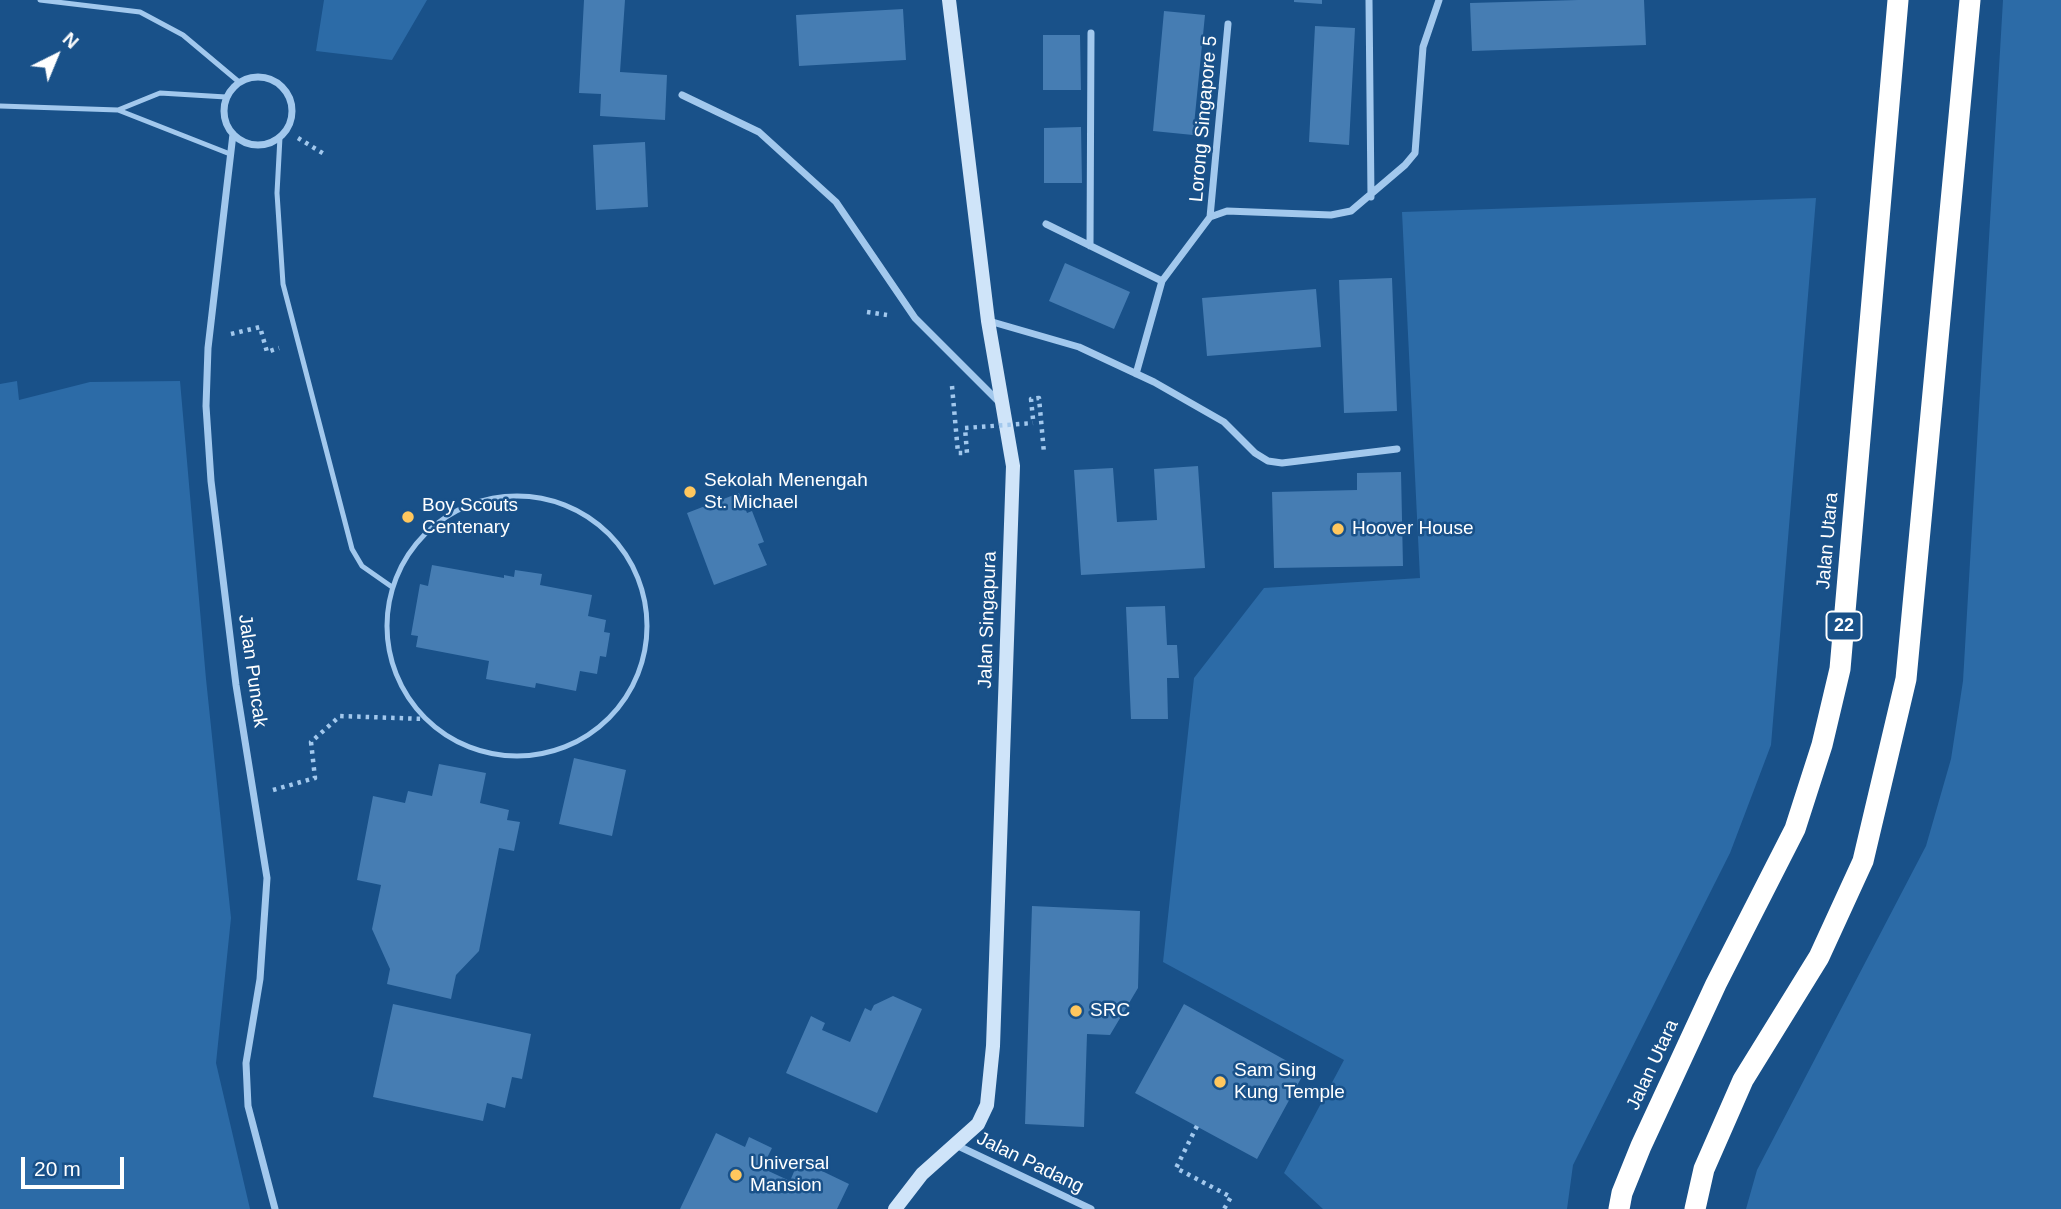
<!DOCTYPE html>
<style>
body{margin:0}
#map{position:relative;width:2061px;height:1209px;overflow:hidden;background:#195189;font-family:Helvetica,sans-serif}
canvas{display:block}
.north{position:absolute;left:21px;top:21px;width:70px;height:70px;-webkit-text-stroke:5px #195189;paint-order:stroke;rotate:43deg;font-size:19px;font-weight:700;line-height:28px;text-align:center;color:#fff}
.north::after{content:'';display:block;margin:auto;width:24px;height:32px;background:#fff;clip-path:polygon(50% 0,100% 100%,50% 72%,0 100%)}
.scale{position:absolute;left:21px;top:1157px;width:103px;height:32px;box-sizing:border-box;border:4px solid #fff;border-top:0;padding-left:9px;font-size:21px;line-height:24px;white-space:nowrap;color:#fff;-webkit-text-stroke:5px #195189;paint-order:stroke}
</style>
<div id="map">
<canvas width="2061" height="1209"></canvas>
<div class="north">N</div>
<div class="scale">20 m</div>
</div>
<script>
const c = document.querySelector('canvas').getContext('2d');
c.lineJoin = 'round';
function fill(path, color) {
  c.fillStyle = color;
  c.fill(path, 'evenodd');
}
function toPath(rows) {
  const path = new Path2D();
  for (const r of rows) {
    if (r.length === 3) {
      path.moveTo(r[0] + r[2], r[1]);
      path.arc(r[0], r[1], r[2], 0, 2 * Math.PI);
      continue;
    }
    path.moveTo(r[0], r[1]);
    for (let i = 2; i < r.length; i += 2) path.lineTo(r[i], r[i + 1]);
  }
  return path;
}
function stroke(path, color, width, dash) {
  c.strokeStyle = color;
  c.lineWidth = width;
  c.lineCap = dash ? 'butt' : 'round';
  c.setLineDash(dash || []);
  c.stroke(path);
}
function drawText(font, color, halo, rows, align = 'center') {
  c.font = font + ' Helvetica,sans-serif';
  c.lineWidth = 5;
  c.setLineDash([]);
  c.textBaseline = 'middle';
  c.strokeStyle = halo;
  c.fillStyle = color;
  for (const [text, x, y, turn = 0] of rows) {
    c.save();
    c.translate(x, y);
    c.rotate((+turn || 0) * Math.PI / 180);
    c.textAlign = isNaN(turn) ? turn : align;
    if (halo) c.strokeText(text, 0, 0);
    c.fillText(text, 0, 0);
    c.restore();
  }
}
const green = toPath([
 [324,0,427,0,392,60,316,51],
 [2003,0,2061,0,2061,1209,1746,1209,1757,1170,1926,846,1951,759,1963,681],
 [1816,198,1771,745,1730,853,1573,1165,1567,1209,1323,1209,1284,1173,1344,1060,1163,962,1194,678,1264,588,1420,578,1402,212],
 [17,381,19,400,90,382,180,381,206,679,231,918,216,1063,250,1209,0,1209,0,384]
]);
const building = toPath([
 [584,0,625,0,620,72,667,75,665,120,600,116,601,94,579,93],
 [1294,0,1322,0,1322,4,1294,2],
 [1578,0,1644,0,1646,45,1472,51,1470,3],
 [903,9,906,60,799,66,796,15],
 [1164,11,1205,15,1193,135,1153,131],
 [1315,26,1355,28,1349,145,1309,142],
 [1043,35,1080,35,1081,90,1043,90],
 [1081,127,1082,183,1044,183,1044,128],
 [645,142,648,207,596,210,593,145],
 [1065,263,1130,292,1114,329,1049,301],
 [1392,278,1397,411,1344,413,1339,280],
 [1316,289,1321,347,1207,356,1202,298],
 [1198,466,1205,568,1081,575,1074,470,1113,468,1117,522,1157,520,1154,469],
 [1401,472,1403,566,1274,568,1272,492,1357,490,1357,473],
 [739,493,747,513,752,511,764,542,758,544,767,565,714,585,687,513],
 [432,565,504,578,504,575,514,577,515,570,542,574,540,585,592,595,588,616,606,620,604,632,610,633,606,657,600,656,597,674,580,671,576,691,536,683,535,688,486,679,489,661,416,647,418,636,411,635,420,584,428,586],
 [1165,606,1167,645,1177,645,1179,678,1167,678,1168,719,1131,719,1126,607],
 [574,758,626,770,612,836,559,824],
 [439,764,486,773,480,803,509,810,507,820,520,822,514,851,499,848,479,951,456,975,451,999,387,984,390,969,372,929,381,885,357,880,373,796,405,803,408,791,432,796],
 [1032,906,1140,911,1138,988,1110,1035,1087,1034,1084,1127,1025,1124],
 [893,996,922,1009,877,1113,786,1073,811,1016,825,1023,822,1030,850,1042,865,1008,871,1011,874,1005],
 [393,1004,531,1034,522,1079,512,1077,505,1108,487,1103,483,1121,373,1097],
 [1184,1004,1305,1071,1257,1159,1135,1093],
 [716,1133,745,1147,749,1137,772,1148,762,1168,790,1181,799,1160,849,1184,837,1209,680,1209]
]);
const path = toPath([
 [298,138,324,154],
 [867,312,887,315],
 [231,334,260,327,267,352,279,348],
 [952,386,958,453,967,453,965,428],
 [1033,419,1031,399,1039,398,1044,453],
 [273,790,315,778,311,742,340,716,425,719],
 [1197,1126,1176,1168,1231,1197,1224,1209]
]);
const lane = toPath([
 [40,0,140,12,183,35,239,82],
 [0,106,118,110,230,154],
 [118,110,160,93,226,97],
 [280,137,277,193,283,284,352,549,362,566,392,587],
 [517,626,130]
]);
const street = toPath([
 [1369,0,1371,197],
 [258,111,34],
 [682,95,759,132,836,202,915,318,1001,404],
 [233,134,208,348,206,406,211,481,236,685,267,878,260,979,246,1063,248,1106,275,1209],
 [1210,217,1228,24],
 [1046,224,1162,281],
 [1090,246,1091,33],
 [989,321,1079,347,1154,382,1224,422,1255,453,1268,461,1282,463,1397,449],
 [1136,374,1162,281,1210,217,1227,211,1331,215,1351,211,1405,165,1415,153,1423,47,1439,0],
 [956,1145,1091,1209]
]);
const secondary = toPath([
 [895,1209,922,1174,978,1124,987,1105,993,1046,1013,466,988,321,949,0]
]);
const highway = toPath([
 [1619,1209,1622,1193,1641,1146,1716,984,1795,829,1822,745,1840,669,1898,0],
 [1695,1209,1704,1169,1743,1080,1819,957,1863,861,1906,679,1970,0]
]);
const pathBridge = toPath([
 [965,428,1033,423]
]);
const markers = [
 [690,492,7,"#ffc75e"],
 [408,517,7,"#ffc75e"],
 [1338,529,7,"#ffc75e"],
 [1076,1011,7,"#ffc75e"],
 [1220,1082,7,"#ffc75e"],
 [736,1175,7,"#ffc75e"]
];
const shields = [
 [1844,626,35]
];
const shieldNames = [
 ["22",1844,626]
];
const streetNames = [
 ["Lorong Singapore 5",1204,119,-85],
 ["Jalan Utara",1828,541,-85],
 ["Jalan Singapura",988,620,-88],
 ["Jalan Puncak",252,671,82],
 ["Jalan Utara",1653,1065,-65],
 ["Jalan Padang",1030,1163,26]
];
const poiNames = [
 ["Sekolah Menengah",704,481],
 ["St. Michael",704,503],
 ["Boy Scouts",422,506],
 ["Centenary",422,528],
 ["Hoover House",1352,529],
 ["SRC",1090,1011],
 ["Sam Sing",1234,1071],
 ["Kung Temple",1234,1093],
 ["Universal",750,1164],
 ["Mansion",750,1186]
];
fill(green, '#2c6ba7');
fill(building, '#467db3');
stroke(path, '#a2c8ed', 4.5, [3.5, 5]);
stroke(lane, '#a2c8ed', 5);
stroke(street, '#a2c8ed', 7);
stroke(secondary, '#cfe4f9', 14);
stroke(highway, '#fff', 21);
stroke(pathBridge, '#a2c8ed', 4.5, [3.5, 5]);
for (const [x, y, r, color] of markers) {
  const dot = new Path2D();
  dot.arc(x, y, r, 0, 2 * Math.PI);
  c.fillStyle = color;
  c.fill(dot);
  stroke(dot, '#195189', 2.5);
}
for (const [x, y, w] of shields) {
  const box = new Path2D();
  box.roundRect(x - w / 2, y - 14.5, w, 29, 5);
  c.fillStyle = '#195189';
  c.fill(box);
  stroke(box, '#fff', 2);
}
drawText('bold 18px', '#fff', null, shieldNames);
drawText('19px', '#fff', '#195189', streetNames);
drawText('19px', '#fff', '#195189', poiNames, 'left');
</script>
